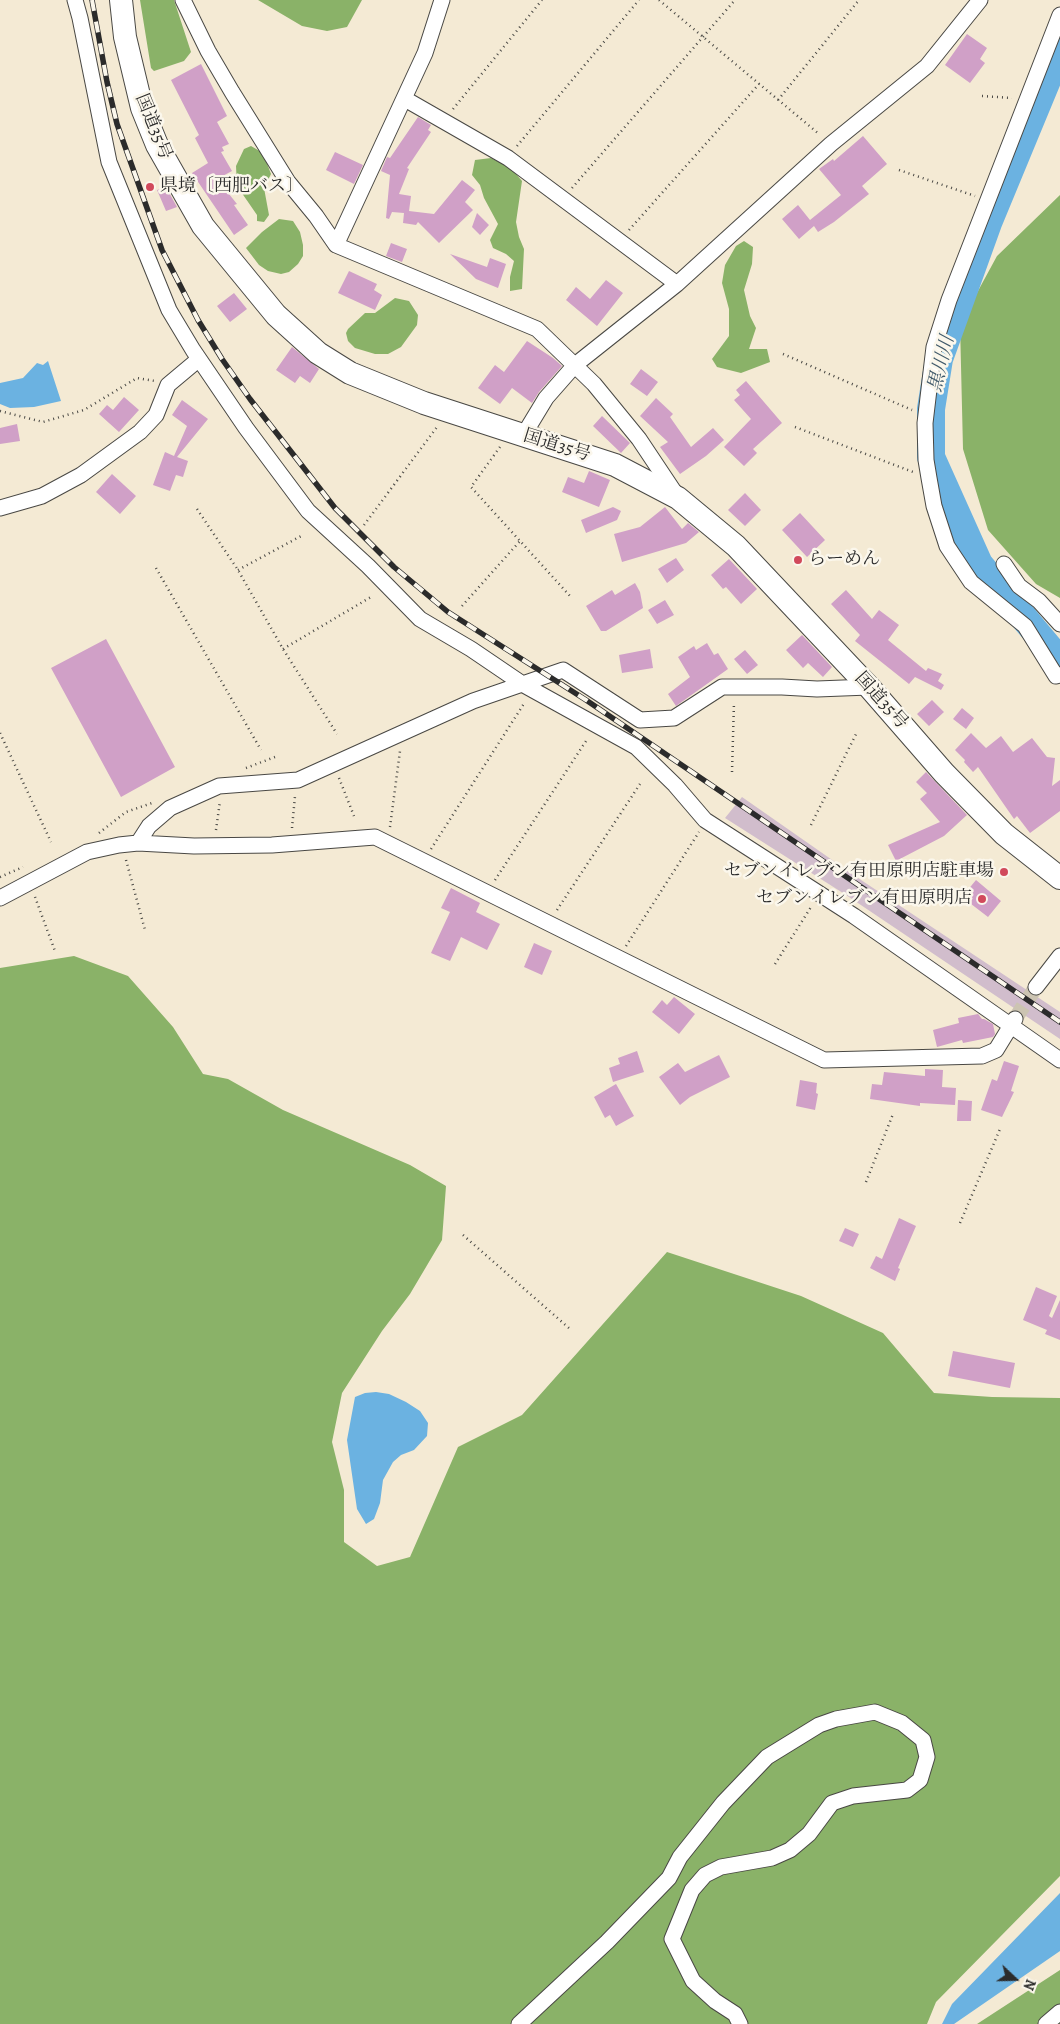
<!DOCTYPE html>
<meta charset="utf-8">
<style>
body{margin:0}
#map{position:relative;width:1060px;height:2024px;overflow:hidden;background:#f4ead4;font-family:Alegreya,serif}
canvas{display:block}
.north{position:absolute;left:990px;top:1954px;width:50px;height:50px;-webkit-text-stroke:4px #fbf7ec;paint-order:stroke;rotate:111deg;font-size:14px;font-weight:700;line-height:20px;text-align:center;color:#2b2b2b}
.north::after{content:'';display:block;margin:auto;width:18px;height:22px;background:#2b2b2b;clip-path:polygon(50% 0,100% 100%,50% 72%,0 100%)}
</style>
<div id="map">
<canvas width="1060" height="2024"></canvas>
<div class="north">N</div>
</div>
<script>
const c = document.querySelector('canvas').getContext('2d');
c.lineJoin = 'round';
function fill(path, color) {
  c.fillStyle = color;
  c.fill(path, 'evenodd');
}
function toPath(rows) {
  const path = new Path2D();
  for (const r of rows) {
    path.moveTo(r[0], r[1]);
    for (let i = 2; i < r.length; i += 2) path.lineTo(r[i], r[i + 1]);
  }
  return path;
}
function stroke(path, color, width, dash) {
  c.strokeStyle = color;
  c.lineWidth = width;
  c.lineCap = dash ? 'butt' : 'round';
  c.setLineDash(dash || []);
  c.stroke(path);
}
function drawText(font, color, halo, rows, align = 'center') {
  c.font = font + ' Alegreya,"Noto Serif JP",serif';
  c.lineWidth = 5;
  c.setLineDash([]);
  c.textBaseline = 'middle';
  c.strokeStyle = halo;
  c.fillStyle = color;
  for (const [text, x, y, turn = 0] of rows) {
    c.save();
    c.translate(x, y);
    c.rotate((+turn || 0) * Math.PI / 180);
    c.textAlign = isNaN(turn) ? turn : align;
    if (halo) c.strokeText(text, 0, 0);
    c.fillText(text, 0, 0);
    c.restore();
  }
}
const industrial = toPath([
 [742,797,858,878,1060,1012,1060,1039,846,895,725,818]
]);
const forest = toPath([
 [140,0,174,0,191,52,184,61,154,71,151,68],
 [258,0,362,0,347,27,327,31,302,26],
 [251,146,263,153,271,174,264,188,269,215,264,222,257,221,257,215,237,186,236,166,244,149],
 [491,158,511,168,522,181,516,222,519,237,524,249,522,289,510,291,510,277,514,261,506,254,493,248,490,240,498,224,484,198,480,185,472,175,475,160],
 [1060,195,1060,598,1036,584,988,530,963,449,960,324,997,256],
 [279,219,293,221,300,232,303,245,303,256,298,264,289,272,281,274,268,271,259,265,246,248,262,232],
 [744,241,753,247,752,264,744,290,750,316,756,328,749,349,767,349,770,362,741,373,717,367,712,359,729,336,729,309,722,283,725,265,736,246],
 [395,298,409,301,418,315,417,325,401,347,388,354,375,354,355,348,348,341,346,333,348,329,365,313,375,313],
 [74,956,128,976,173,1027,203,1074,228,1079,283,1110,410,1165,446,1186,442,1240,410,1294,382,1331,342,1393,332,1442,344,1490,344,1542,377,1566,410,1557,458,1447,522,1415,667,1252,801,1296,883,1333,934,1393,992,1397,1060,1398,1060,1876,936,2002,927,2024,0,2024,0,968],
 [1060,1970,1060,2024,977,2024]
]);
const water = toPath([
 [48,361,61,401,34,407,10,408,0,404,0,383,23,378,37,363,43,365],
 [376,1392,389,1394,406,1402,420,1411,428,1423,427,1436,414,1450,401,1455,393,1462,383,1480,380,1503,374,1519,366,1524,357,1509,347,1440,355,1397,365,1393],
 [1060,1893,1060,1951,954,2024,942,2024,952,2004]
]);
const river = toPath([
 [1060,49,988,223,939,359,931,409,931,457,979,564,1060,661]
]);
const building = toPath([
 [967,34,987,48,980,59,985,63,970,83,945,65],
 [201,64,227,116,217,122,229,144,222,147,224,151,221,152,232,171,217,179,237,204,234,205,248,225,234,235,192,173,208,163,195,138,199,135,171,80],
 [418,117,431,125,428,130,431,132,407,168,409,169,399,194,411,196,409,211,434,214,462,180,475,190,465,202,473,210,439,243,418,222,416,225,403,223,404,213,392,212,389,219,386,218,390,175,381,171,387,157,390,158],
 [863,136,887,164,862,186,869,194,834,222,818,232,814,226,799,239,782,219,798,205,810,220,841,195,819,169,833,159,834,161],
 [335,152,363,165,354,184,326,170],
 [166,187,177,207,166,211,157,190],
 [477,213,489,225,480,235,472,227],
 [391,243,407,249,402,262,386,256],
 [450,254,487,267,490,258,506,264,498,288,476,279],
 [349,271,377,284,374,290,382,295,375,310,338,293],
 [606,280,623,293,597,326,566,300,576,287,590,299],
 [234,293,247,309,230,322,217,306],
 [527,341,553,358,562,366,539,392,532,403,512,388,500,404,478,388,495,365,504,372],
 [292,347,319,369,310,383,300,376,295,383,276,370],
 [641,369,658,382,647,396,630,384],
 [746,381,782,423,753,449,757,453,744,466,724,447,751,419,734,400,740,395,736,390],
 [124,397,139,410,119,432,99,414,107,405,113,410],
 [656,398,673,414,670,417,691,447,713,428,724,440,706,456,680,474,660,447,668,442,640,416],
 [182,400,208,419,177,457,188,461,183,477,176,475,170,491,153,485,165,452,174,456,187,426,172,415],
 [602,416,630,443,621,453,593,426],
 [17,424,20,441,0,444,0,428],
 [589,471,610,480,599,507,562,492,568,477,584,483],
 [112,474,136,496,120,514,96,492],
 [745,493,761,510,745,526,728,510],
 [613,507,621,511,617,520,586,533,581,520],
 [665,507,682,529,688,523,699,532,686,543,622,562,614,534,640,527],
 [800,513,825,540,807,557,782,530],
 [676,558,684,570,667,583,658,569],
 [729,559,757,589,741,604,726,587,723,589,711,575],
 [635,583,640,592,643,608,606,631,601,631,586,606,612,590,615,595],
 [846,590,872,619,879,610,899,625,888,640,926,671,928,668,942,674,938,681,944,685,941,690,915,677,909,684,855,641,860,635,831,604],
 [665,600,674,615,657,624,648,610],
 [802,635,832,667,823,677,808,663,803,668,786,650],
 [106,639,175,767,121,797,51,668],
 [707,643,714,655,718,653,728,669,676,706,668,694,690,677,678,657,694,646,696,650],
 [650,649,653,668,622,673,619,655],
 [745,650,758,665,747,674,734,659],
 [932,700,944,712,929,726,917,714],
 [962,708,974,718,966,729,953,719],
 [971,733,986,748,1001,736,1013,752,1032,738,1047,757,1055,758,1052,786,1060,780,1060,811,1030,833,1017,816,1014,819,978,767,973,772,964,762,965,760,955,750],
 [926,772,967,815,944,836,896,861,888,845,940,822,920,799,927,793,916,782],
 [976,880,1001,901,988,917,962,897],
 [451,888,480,903,476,912,500,924,487,950,461,937,450,961,431,953,450,912,441,908],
 [534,943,552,951,542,975,524,967],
 [674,997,695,1014,679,1034,652,1012,662,1000,667,1005],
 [978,1014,982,1019,984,1019,993,1024,995,1034,993,1037,963,1043,962,1040,937,1047,933,1030,959,1023,958,1018],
 [637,1051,644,1072,613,1082,609,1068,620,1064,618,1058],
 [719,1055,730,1077,690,1097,680,1105,659,1077,678,1063,685,1072],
 [1004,1061,1019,1066,1011,1091,1014,1092,1002,1117,981,1110,992,1079,997,1081],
 [925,1069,943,1070,942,1087,956,1088,955,1105,920,1103,920,1106,870,1099,872,1084,882,1085,884,1072,925,1076],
 [800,1080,817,1083,816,1093,818,1094,815,1110,796,1106],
 [616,1084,634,1116,616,1126,610,1115,605,1118,594,1097],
 [958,1100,972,1101,971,1121,957,1121],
 [899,1218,916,1226,898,1268,900,1269,895,1281,870,1268,876,1256,882,1259],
 [845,1228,859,1234,853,1247,839,1241],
 [1036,1287,1057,1296,1049,1316,1052,1318,1060,1300,1060,1340,1045,1334,1047,1330,1023,1320],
 [953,1351,1015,1363,1010,1388,948,1376]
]);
const minorTunnel = toPath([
 [1015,1019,1036,987]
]);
const path = toPath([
 [659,0,819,134],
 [982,96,1012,98],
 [778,100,859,0],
 [453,109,542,0],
 [517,146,639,0],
 [899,170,975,196],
 [572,188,735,0],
 [629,230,759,84],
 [783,354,912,410],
 [0,411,43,422,84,410,137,378,155,381],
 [795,427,913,472],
 [500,447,471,487,570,596],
 [197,509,238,570,283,649,337,734],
 [364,525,437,427],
 [156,568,261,750],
 [238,570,303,535],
 [462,606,520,541],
 [283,649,371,597],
 [0,733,51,842],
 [246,768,275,757],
 [732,772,734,702],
 [339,778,354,816],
 [811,825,857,732],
 [390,827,400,751],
 [292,828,295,796],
 [216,830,220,801],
 [99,833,126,812,152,803],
 [431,849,525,702],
 [126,860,145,930],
 [0,877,23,867],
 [495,880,586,741],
 [35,897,55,951],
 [557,910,640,784],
 [626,946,699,832],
 [775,964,811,907],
 [866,1182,893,1114],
 [960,1223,1000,1129],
 [463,1235,570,1329]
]);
const minor = toPath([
 [75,0,80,18,109,162,169,310,193,350,246,428,308,511,368,566,420,619,471,649,524,685,636,747,675,785,705,820,854,916,1060,1060],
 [183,0,208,51,232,92,288,182,316,216,336,245,537,329,594,384,639,439,677,496],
 [1060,15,949,300,934,347,925,423,926,460,929,478,934,506,947,546,971,582,1025,626,1056,676,1060,675],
 [405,99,508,158,677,284],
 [336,245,425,53,442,0],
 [523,436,546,398,575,365,677,284,831,144,927,66,980,0],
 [0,508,42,496,81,475,140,432,156,415,168,385,199,359],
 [1004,564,1019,586,1039,601,1060,624],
 [138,843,149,826,170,808,219,786,298,780,473,701,563,670,640,720,674,718,722,687,782,687,817,689,869,687],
 [0,898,87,852,119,845,138,843,194,846,272,845,375,837,824,1060,982,1056,996,1050,1015,1019],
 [1036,987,1060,956],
 [519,2024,607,1942,669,1878,680,1857,723,1803,767,1757,819,1725,836,1719,875,1712,902,1723,923,1740,927,1757,920,1780,907,1790,853,1796,832,1803,809,1834,790,1850,772,1858,721,1867,705,1875,692,1890,672,1939,693,1981,715,2001,735,2014,740,2024],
 [1046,2024,1060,2012]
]);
const highway = toPath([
 [121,0,125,37,142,108,157,145,203,226,276,315,318,353,350,373,424,403,615,465,678,498,736,546,869,687,944,773,1004,834,1060,878]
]);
const rail = toPath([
 [92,0,107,82,117,124,162,250,198,320,222,359,250,399,335,508,394,567,448,612,586,700,1060,1022]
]);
const markers = [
 [150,187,5,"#d1495b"],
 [798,560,5,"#d1495b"],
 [1004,872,5,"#d1495b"],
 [982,899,5,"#d1495b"]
];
const streetNames = [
 ["国道35号",153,127,68],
 ["国道35号",557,446,17],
 ["国道35号",881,701,48]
];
const poiNames = [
 ["県境〔西肥バス〕",160,187],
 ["らーめん",808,560],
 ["セブンイレブン有田原明店駐車場",994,872,"right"],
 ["セブンイレブン有田原明店",972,899,"right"]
];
const waterNames = [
 ["黒川川",942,364,-76]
];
fill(industrial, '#d1bdcc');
fill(forest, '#8ab268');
fill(water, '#6bb2e1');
stroke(river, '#6bb2e1', 28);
fill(building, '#d0a0c7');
stroke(minorTunnel, '#ccc4b2', 15, [15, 8]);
stroke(minor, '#494844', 17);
stroke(highway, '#494844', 24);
stroke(path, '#494844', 2.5, [1, 4]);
stroke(minor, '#fff', 15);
stroke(highway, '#fff', 22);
stroke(rail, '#2b2b2b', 5.5);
stroke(rail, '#fbf7ec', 4, [11]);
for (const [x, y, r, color] of markers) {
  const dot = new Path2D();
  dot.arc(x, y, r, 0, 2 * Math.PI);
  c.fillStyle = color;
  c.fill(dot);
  stroke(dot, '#fbf7ec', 2);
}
drawText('18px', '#2b2b2b', '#fbf7ec', streetNames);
drawText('18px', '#2b2b2b', '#fbf7ec', poiNames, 'left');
drawText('italic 19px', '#415a6b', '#fbf7ec', waterNames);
</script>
